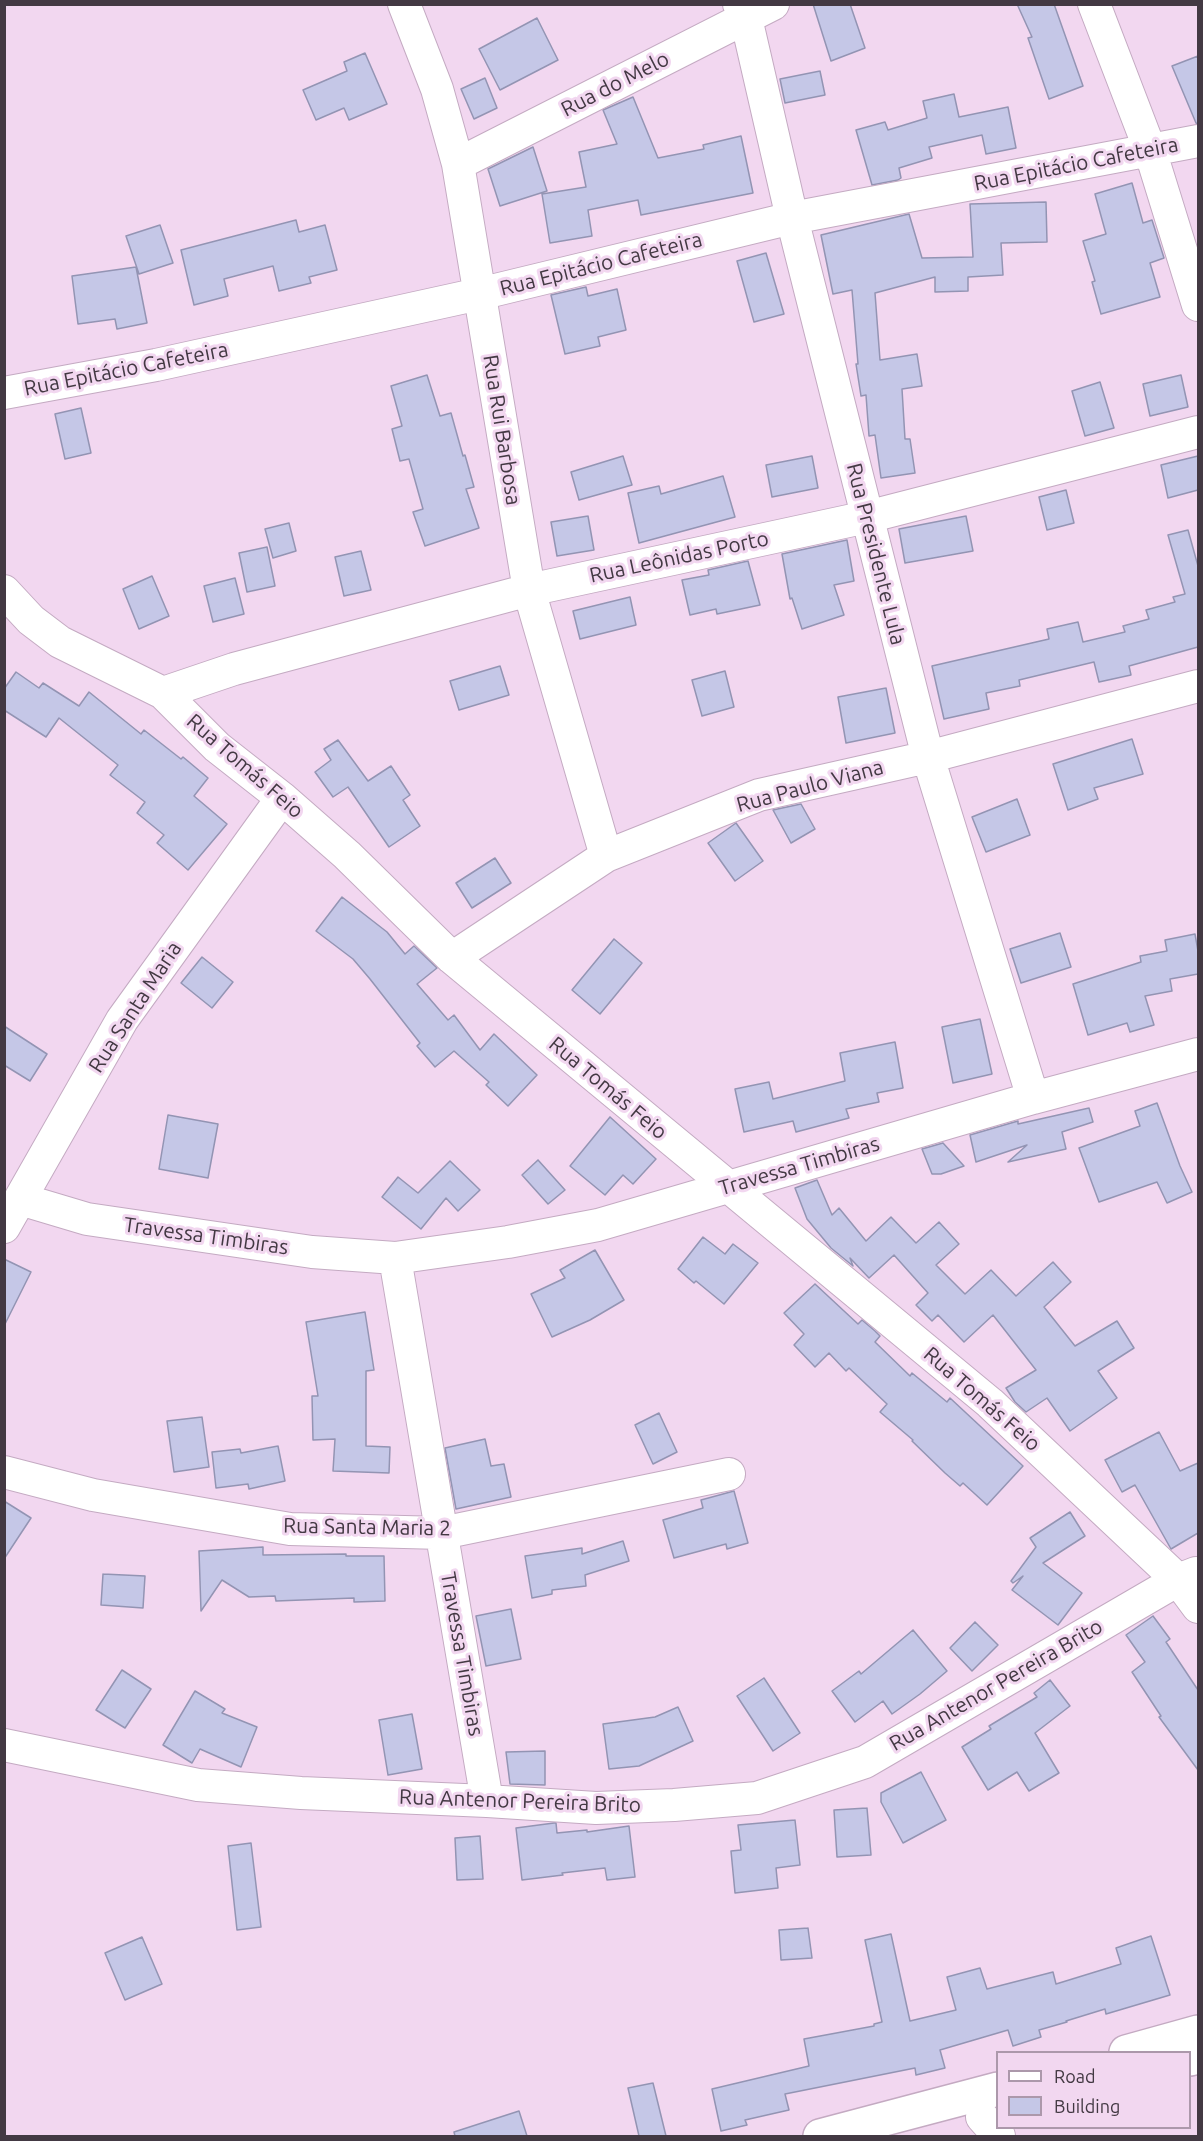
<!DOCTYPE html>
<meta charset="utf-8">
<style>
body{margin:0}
#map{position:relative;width:1203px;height:2141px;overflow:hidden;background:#f2d7f0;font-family:Ubuntu,sans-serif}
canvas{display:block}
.frame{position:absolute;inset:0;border:6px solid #433943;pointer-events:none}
.legend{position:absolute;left:996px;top:2051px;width:195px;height:78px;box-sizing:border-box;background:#f2d7f0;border:2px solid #ac98ab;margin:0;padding:8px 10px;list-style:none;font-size:18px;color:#433943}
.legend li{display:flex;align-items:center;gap:12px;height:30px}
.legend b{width:30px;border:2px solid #ac98ab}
</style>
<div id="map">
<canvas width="1203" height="2141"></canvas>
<div class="frame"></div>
<ul class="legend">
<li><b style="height:8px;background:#fff"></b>Road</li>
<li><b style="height:16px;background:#c5c7e7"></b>Building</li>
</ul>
</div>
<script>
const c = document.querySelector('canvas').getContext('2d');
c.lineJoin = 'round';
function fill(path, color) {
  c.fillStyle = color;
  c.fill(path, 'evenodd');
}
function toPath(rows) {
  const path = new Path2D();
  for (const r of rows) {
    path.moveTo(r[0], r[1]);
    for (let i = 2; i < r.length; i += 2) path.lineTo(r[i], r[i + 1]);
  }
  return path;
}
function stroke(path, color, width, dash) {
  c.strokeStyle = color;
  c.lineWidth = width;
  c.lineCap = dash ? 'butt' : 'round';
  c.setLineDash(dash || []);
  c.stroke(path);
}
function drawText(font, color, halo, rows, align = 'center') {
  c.font = font + ' Ubuntu,sans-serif';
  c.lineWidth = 6;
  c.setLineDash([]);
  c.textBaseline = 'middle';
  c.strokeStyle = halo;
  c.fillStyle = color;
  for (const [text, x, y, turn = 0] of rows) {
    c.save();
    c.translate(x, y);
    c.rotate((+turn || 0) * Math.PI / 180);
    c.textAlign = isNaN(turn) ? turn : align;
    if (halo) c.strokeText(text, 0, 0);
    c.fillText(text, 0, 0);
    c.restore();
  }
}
const building = toPath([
 [813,4,850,4,865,48,831,61,813,4],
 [1017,4,1054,4,1083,86,1049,99,1028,38,1032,37,1017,4],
 [537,18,558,60,500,90,479,49,537,18],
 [365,53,387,104,349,120,344,108,316,120,303,90,347,71,344,62,365,53],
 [1198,56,1198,124,1196,123,1172,66,1198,56],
 [820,71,825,95,785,103,780,79,820,71],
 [485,78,497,108,474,119,461,89,485,78],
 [954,94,959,117,1008,107,1016,148,986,154,982,135,929,147,932,158,899,168,901,178,898,180,872,185,856,130,885,122,888,130,927,118,923,101,954,94],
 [633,97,658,158,704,149,703,145,741,136,753,193,641,215,638,200,588,210,592,236,550,243,542,194,586,187,579,152,617,144,603,110,633,97],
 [533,147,547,191,500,206,488,169,533,147],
 [1132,183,1143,223,1152,220,1164,258,1150,263,1160,297,1101,314,1092,282,1095,281,1083,241,1106,234,1095,194,1132,183],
 [1046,202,1047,242,1001,243,1003,275,968,277,968,291,935,292,935,277,875,293,880,360,917,354,922,386,902,389,905,439,910,439,915,473,881,478,875,435,869,436,866,395,861,396,856,364,858,364,852,290,833,294,821,235,909,214,922,258,973,257,970,204,1046,202],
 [296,220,299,232,325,225,337,270,309,277,311,283,279,291,273,266,224,279,228,296,194,305,181,250,296,220],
 [160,225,173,263,139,274,126,236,160,225],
 [766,253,784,314,754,322,737,261,766,253],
 [136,267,147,323,117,329,115,319,78,324,72,276,136,267],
 [586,287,588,296,617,289,626,330,598,337,600,346,565,354,551,295,586,287],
 [427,375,440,416,451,413,463,456,465,455,474,487,466,489,479,528,425,546,413,512,423,509,409,459,400,461,392,429,402,426,391,386,427,375],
 [1181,375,1188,407,1150,416,1143,384,1181,375],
 [1100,382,1114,428,1085,436,1072,391,1100,382],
 [81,408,91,453,65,459,55,414,81,408],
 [623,456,632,485,579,500,571,472,623,456],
 [812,456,818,488,772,497,766,465,812,456],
 [1198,456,1198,490,1168,498,1161,465,1198,456],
 [723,476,735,517,639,543,628,493,659,486,661,494,723,476],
 [1066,490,1074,523,1047,530,1039,497,1066,490],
 [588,516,594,550,557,556,551,522,588,516],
 [966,516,973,551,905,563,899,529,966,516],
 [289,523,296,551,273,558,265,529,289,523],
 [1188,530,1198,566,1198,647,1129,666,1131,675,1099,682,1094,662,1019,680,1020,686,986,693,989,709,944,719,932,666,1049,639,1047,629,1078,622,1083,642,1125,632,1123,626,1149,619,1146,610,1175,602,1173,597,1185,594,1168,535,1188,530],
 [847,540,854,581,834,585,844,615,802,629,792,598,790,599,782,554,847,540],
 [267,547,275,586,247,592,239,553,267,547],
 [361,551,371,590,344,596,335,557,361,551],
 [748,561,760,605,717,614,716,609,690,615,682,580,709,575,708,570,748,561],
 [152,576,169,616,139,629,123,589,152,576],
 [235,578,244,614,213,622,204,586,235,578],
 [630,597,636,625,580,639,573,611,630,597],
 [500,666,509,695,459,710,450,681,500,666],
 [725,671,734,707,702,716,692,680,725,671],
 [16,672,39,688,43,683,79,706,89,692,141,734,144,730,181,759,183,757,208,778,194,796,227,824,188,870,157,843,164,835,137,813,145,802,110,775,118,765,59,718,46,737,4,710,4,689,16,672],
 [886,688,895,733,846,743,838,697,886,688],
 [1132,739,1143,774,1094,788,1098,799,1068,810,1053,764,1132,739],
 [338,740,368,781,391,766,410,795,403,800,420,826,389,847,348,787,333,797,315,772,331,760,324,749,338,740],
 [1017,799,1030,835,986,852,972,817,1017,799],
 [801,804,815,829,791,843,773,810,801,804],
 [736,823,763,861,735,881,708,843,736,823],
 [495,858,511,883,472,908,456,883,495,858],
 [342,897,387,932,405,954,414,946,437,968,417,984,448,1020,454,1015,480,1050,494,1034,537,1075,508,1106,486,1085,489,1082,454,1051,435,1067,417,1046,420,1043,370,979,353,959,316,931,342,897],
 [1060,933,1071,967,1021,983,1010,949,1060,933],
 [1195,934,1198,951,1198,974,1170,979,1172,991,1145,996,1154,1025,1130,1032,1127,1023,1088,1035,1073,984,1141,962,1140,956,1167,951,1165,940,1195,934],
 [614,939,642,963,600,1014,572,990,614,939],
 [202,957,233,982,212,1008,181,983,202,957],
 [980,1019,992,1074,953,1083,942,1027,980,1019],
 [4,1026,47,1054,30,1081,4,1065,4,1026],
 [895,1042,903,1088,877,1093,879,1102,846,1109,849,1118,796,1132,793,1121,744,1132,735,1089,769,1082,773,1099,845,1081,840,1053,895,1042],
 [1157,1103,1180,1166,1192,1192,1167,1203,1157,1182,1099,1202,1079,1148,1140,1126,1135,1111,1157,1103],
 [1089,1108,1093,1122,1062,1132,1066,1149,1008,1162,1027,1145,976,1162,970,1135,1018,1121,1018,1124,1089,1108],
 [168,1115,218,1124,208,1178,159,1169,168,1115],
 [610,1117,656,1159,633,1184,623,1175,605,1195,570,1166,610,1117],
 [943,1143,964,1166,941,1174,932,1174,922,1149,943,1143],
 [538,1160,565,1190,548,1204,522,1175,538,1160],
 [450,1161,480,1190,458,1211,446,1198,421,1229,382,1197,398,1177,418,1193,450,1161],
 [817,1180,832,1215,839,1208,866,1241,891,1217,916,1243,939,1222,959,1244,936,1265,965,1294,991,1270,1016,1296,1053,1262,1071,1282,1044,1307,1075,1346,1117,1321,1134,1348,1098,1371,1117,1398,1070,1431,1047,1398,1026,1412,1015,1402,1006,1388,1036,1370,993,1315,964,1342,938,1315,932,1321,916,1305,928,1293,894,1255,869,1278,850,1258,853,1266,831,1248,807,1219,795,1188,817,1180],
 [703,1237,725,1254,733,1244,758,1263,724,1304,696,1281,694,1283,678,1269,703,1237],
 [595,1250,624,1300,590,1320,552,1337,531,1294,565,1278,560,1270,595,1250],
 [4,1259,31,1272,4,1326,4,1259],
 [815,1284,858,1324,862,1320,875,1331,880,1336,875,1342,910,1376,912,1373,947,1402,950,1398,1023,1466,987,1505,963,1483,960,1486,945,1473,912,1441,913,1440,880,1412,887,1404,849,1368,846,1371,829,1353,815,1367,794,1345,804,1334,784,1313,815,1284],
 [365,1312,374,1370,366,1371,366,1446,390,1447,389,1473,333,1471,335,1439,313,1440,312,1396,318,1396,306,1322,365,1312],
 [659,1413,677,1452,653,1464,635,1425,659,1413],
 [202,1417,209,1467,174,1472,167,1421,202,1417],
 [1159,1432,1180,1471,1198,1463,1198,1533,1171,1549,1135,1485,1122,1492,1105,1460,1159,1432],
 [485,1439,491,1466,504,1464,511,1497,456,1509,445,1448,485,1439],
 [278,1446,285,1481,249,1489,248,1484,216,1488,212,1452,240,1449,241,1453,278,1446],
 [734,1491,748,1543,727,1549,726,1544,674,1558,663,1520,703,1508,701,1500,734,1491],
 [4,1501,31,1518,4,1559,4,1501],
 [1070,1512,1085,1536,1043,1563,1082,1593,1058,1625,1012,1590,1023,1576,1013,1583,1011,1581,1036,1547,1030,1538,1070,1512],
 [623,1541,629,1561,585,1575,586,1586,552,1590,552,1594,532,1598,525,1556,582,1548,582,1554,623,1541],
 [263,1547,263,1555,346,1554,346,1556,384,1556,385,1601,354,1602,354,1598,276,1601,275,1596,249,1597,222,1580,201,1611,199,1551,263,1547],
 [103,1574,145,1576,143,1608,101,1605,103,1574],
 [511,1609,521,1659,486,1666,476,1616,511,1609],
 [1153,1616,1170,1639,1166,1642,1198,1690,1198,1770,1159,1717,1161,1716,1132,1672,1145,1662,1126,1635,1153,1616],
 [975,1622,998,1645,972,1671,950,1648,975,1622],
 [913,1630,947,1671,920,1694,892,1714,883,1701,855,1722,832,1691,859,1671,861,1674,913,1630],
 [122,1670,151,1689,125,1728,96,1710,122,1670],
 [764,1678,800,1733,773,1751,737,1696,764,1678],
 [1050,1680,1070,1706,1035,1733,1059,1773,1029,1791,1017,1772,988,1790,962,1747,991,1729,989,1726,1037,1697,1034,1693,1050,1680],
 [195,1691,225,1709,222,1713,257,1727,241,1767,200,1749,192,1763,163,1745,195,1691],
 [678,1707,693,1741,639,1766,609,1769,603,1724,655,1717,678,1707],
 [412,1714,422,1769,388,1775,379,1720,412,1714],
 [545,1751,545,1785,510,1784,506,1752,545,1751],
 [921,1772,946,1820,903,1843,881,1802,881,1793,921,1772],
 [867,1808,871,1855,837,1857,834,1810,867,1808],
 [795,1820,800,1865,776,1868,778,1888,735,1893,731,1851,741,1850,738,1825,795,1820],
 [554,1823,556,1823,557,1833,587,1830,587,1832,629,1826,635,1877,607,1880,605,1868,562,1873,563,1875,522,1880,516,1828,554,1823],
 [480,1836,483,1879,457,1880,455,1838,480,1836],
 [251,1843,261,1927,237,1930,228,1846,251,1843],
 [808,1928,812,1958,781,1960,779,1930,808,1928],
 [891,1934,910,2021,956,2010,947,1977,980,1968,987,1989,1053,1972,1056,1984,1121,1964,1116,1948,1151,1936,1170,1995,1106,2014,1105,2009,1066,2021,1067,2022,1039,2030,1041,2037,1013,2046,1008,2030,940,2050,945,2068,916,2075,915,2068,785,2094,789,2110,745,2120,747,2125,721,2131,712,2089,809,2066,804,2039,874,2026,874,2024,882,2022,865,1940,891,1934],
 [142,1937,162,1984,125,2000,105,1953,142,1937],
 [653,2083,666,2136,639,2136,628,2088,653,2083],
 [519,2111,527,2136,455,2136,454,2132,519,2111]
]);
const street = toPath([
 [404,4,437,89,458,164,529,590,606,856],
 [739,4,746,18,792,218,928,757,1033,1098],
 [1094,4,1150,150,1198,305],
 [458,164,773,4],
 [4,393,156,365,479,294,792,218,1198,141],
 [4,591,31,620,60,642,163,693,217,747,282,798,347,855,452,958,990,1403,1178,1580,1198,1607],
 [163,693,234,669,529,590,867,517,1198,432],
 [452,958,606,856,759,795,928,757,1198,686],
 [20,1199,87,1219,312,1252,395,1258,508,1242,598,1225,1033,1098,1198,1054],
 [4,1227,122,1020,282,798],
 [395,1258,487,1801],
 [4,1472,93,1495,290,1529,442,1533,729,1474],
 [4,1745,198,1785,301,1793,487,1801,596,1808,674,1805,757,1798,865,1762,1178,1580,1196,1573],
 [982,2117,999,2136]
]);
const primary = toPath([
 [1126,2052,1198,2032],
 [1190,2059,1198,2057],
 [820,2136,998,2089]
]);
const streetNames = [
 ["Rua do Melo",615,84,-27],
 ["Rua Epitácio Cafeteira",1076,164,-11],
 ["Rua Epitácio Cafeteira",601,264,-14],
 ["Rua Epitácio Cafeteira",126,369,-11],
 ["Rua Rui Barbosa",502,430,81],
 ["Rua Presidente Lula",876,554,76],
 ["Rua Leônidas Porto",679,557,-12],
 ["Rua Tomás Feio",245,766,41],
 ["Rua Paulo Viana",810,786,-15],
 ["Rua Santa Maria",135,1007,-57],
 ["Rua Tomás Feio",608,1088,40],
 ["Travessa Timbiras",799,1166,-16],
 ["Travessa Timbiras",206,1236,8],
 ["Rua Tomás Feio",982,1399,41],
 ["Rua Santa Maria 2",367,1527,1],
 ["Travessa Timbiras",462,1654,80],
 ["Rua Antenor Pereira Brito",996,1685,-30],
 ["Rua Antenor Pereira Brito",520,1801,2]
];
fill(building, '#c5c7e7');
stroke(building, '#9394b3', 1.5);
stroke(street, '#c4aac2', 34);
stroke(primary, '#c4aac2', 36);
stroke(street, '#fff', 32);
stroke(primary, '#fff', 33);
drawText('21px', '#433943', '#f2d7f0', streetNames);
</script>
